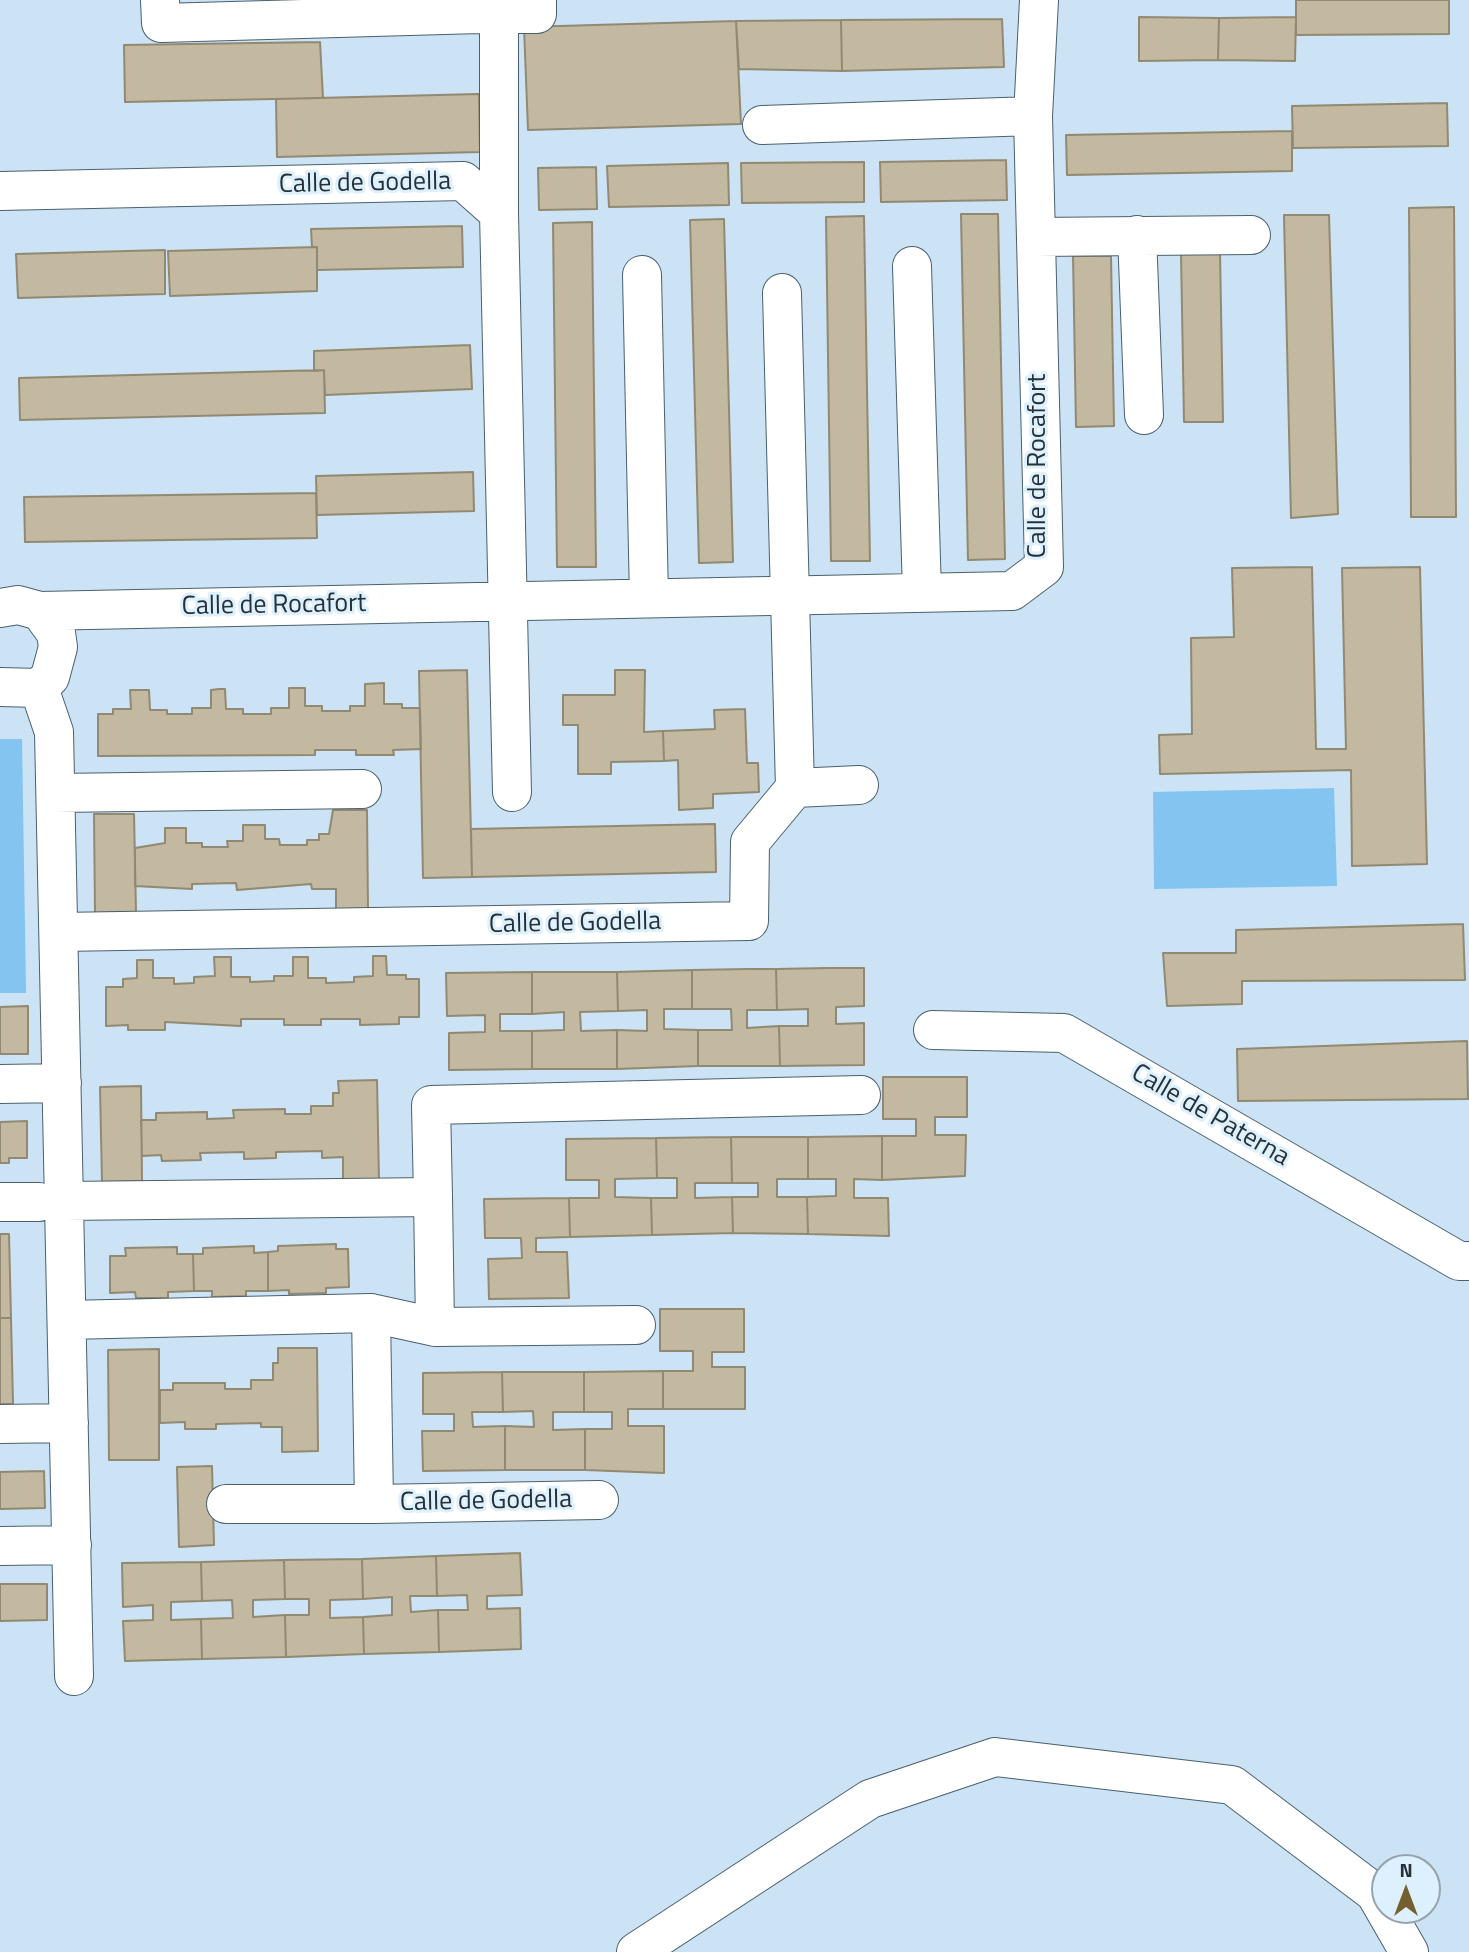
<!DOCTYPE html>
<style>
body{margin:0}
#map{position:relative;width:1469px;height:1952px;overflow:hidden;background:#cbe3f4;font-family:"Titillium Web",sans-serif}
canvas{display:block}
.north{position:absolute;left:1371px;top:1854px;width:70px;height:70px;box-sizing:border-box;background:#dcf0fd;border:2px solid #94a3ad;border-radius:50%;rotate:0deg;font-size:19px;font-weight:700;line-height:28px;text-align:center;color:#273036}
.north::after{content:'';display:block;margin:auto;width:24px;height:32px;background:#73602e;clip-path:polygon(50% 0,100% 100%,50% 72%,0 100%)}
</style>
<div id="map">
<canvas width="1469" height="1952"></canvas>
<div class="north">N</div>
</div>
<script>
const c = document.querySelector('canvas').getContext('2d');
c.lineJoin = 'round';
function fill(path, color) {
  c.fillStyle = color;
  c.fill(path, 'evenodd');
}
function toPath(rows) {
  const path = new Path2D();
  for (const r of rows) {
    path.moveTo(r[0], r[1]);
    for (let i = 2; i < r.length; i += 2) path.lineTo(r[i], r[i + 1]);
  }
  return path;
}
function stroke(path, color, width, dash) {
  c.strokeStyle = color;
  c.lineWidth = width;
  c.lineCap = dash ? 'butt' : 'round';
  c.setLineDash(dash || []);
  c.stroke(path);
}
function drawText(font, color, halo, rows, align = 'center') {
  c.font = font + ' "Titillium Web",sans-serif';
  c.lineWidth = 6;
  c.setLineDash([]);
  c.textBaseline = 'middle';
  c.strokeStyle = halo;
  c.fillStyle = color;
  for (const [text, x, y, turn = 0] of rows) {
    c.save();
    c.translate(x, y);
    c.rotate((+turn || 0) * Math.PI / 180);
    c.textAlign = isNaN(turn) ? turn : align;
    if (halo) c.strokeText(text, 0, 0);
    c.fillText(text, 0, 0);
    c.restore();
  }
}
const green = toPath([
 [0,739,22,739,26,993,0,993],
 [1334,788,1337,886,1154,889,1153,792]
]);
const building = toPath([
 [1296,0,1449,0,1449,34,1296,35,1296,0],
 [1139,17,1219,18,1218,60,1139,61,1139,17],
 [1296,17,1295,61,1218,60,1219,18,1296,17],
 [1002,19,1004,67,842,71,841,20,1002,19],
 [841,20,842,71,739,69,736,21,841,20],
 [736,21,741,124,528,130,524,27,736,21],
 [320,42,323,98,125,102,124,45,320,42],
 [479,94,480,152,277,157,276,99,479,94],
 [1447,103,1448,146,1293,148,1292,106,1447,103],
 [1292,131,1292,171,1067,175,1066,135,1292,131],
 [1006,160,1007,200,881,202,880,162,1006,160],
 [864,162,864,202,742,203,741,163,864,162],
 [728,163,729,205,609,207,607,166,728,163],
 [596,167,597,209,539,210,538,168,596,167],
 [1454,207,1456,517,1411,517,1409,208,1454,207],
 [961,214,998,214,1005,559,968,560,961,214],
 [1284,215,1329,215,1338,514,1291,518,1284,215],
 [864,216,870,561,831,561,826,217,864,216],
 [724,219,733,562,699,563,690,220,724,219],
 [592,222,596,567,557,567,553,223,592,222],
 [462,226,463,267,317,270,317,247,312,247,311,229,462,226],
 [317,247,317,291,170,296,168,251,317,247],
 [165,250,165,294,18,298,16,254,165,250],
 [1220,252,1223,422,1184,422,1181,253,1220,252],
 [1073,256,1111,256,1114,426,1076,427,1073,256],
 [470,345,472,389,325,395,324,370,314,371,314,351,470,345],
 [324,370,325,413,20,420,19,378,324,370],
 [473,472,474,511,317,515,316,476,473,472],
 [316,493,317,538,25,542,24,497,316,493],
 [1312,567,1316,749,1346,749,1342,568,1420,567,1427,864,1352,866,1351,770,1160,774,1159,735,1192,734,1191,638,1234,637,1232,568,1312,567],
 [467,670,472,877,423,878,419,671,467,670],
 [615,670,645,670,644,732,663,731,664,761,611,762,611,774,578,774,578,725,563,725,563,695,615,695,615,670],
 [384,683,384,704,402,704,402,708,420,708,421,749,393,750,394,755,356,755,356,750,315,750,315,755,98,756,98,714,113,714,113,709,131,709,130,690,149,690,150,710,167,710,167,714,192,714,192,708,211,708,211,690,219,689,225,689,226,709,243,709,243,714,271,714,271,708,289,708,289,688,305,688,305,706,322,706,322,711,350,711,350,706,365,706,365,684,384,683],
 [745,709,747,763,758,763,759,792,713,794,713,808,679,810,678,760,664,761,663,731,715,729,714,710,745,709],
 [333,810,367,810,368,910,336,911,336,889,312,889,311,884,237,890,236,883,192,884,192,889,135,886,135,848,165,843,165,828,186,828,186,843,202,843,202,847,228,847,227,841,243,841,243,825,265,825,265,839,279,839,280,845,307,845,307,840,319,840,319,834,329,834,333,810],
 [94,814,134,814,136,912,95,913,94,814],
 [715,824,716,872,472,877,471,829,715,824],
 [1463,924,1465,980,1242,981,1242,1004,1167,1006,1163,953,1236,953,1236,930,1463,924],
 [373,956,386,956,387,975,406,975,406,979,419,979,419,1017,399,1017,399,1024,360,1025,360,1019,321,1019,321,1025,284,1025,284,1019,241,1019,241,1026,165,1022,165,1030,128,1030,128,1025,106,1026,106,987,123,987,123,979,137,978,137,960,153,960,153,978,174,978,174,984,194,983,194,977,215,976,214,957,231,957,231,977,250,977,250,982,274,981,274,976,293,976,293,957,308,957,308,978,326,978,326,983,354,982,354,977,373,976,373,956],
 [828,968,864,968,864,1006,836,1007,836,1024,864,1023,864,1065,780,1066,779,1026,808,1026,808,1009,777,1010,776,969,828,968],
 [748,969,776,969,777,1010,747,1010,747,1028,779,1026,780,1066,698,1066,698,1030,732,1030,731,1009,692,1009,692,970,748,969],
 [692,970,692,1009,664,1009,664,1029,698,1030,698,1066,617,1069,617,1030,647,1031,647,1010,618,1011,617,972,692,970],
 [532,972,532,1014,500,1014,500,1031,532,1031,532,1069,449,1070,449,1033,485,1032,485,1015,447,1016,446,973,532,972],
 [532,972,617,972,618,1011,580,1012,581,1031,617,1030,617,1069,532,1069,532,1031,564,1030,564,1012,532,1014,532,972],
 [28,1006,28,1054,0,1054,0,1007,28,1006],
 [1467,1041,1468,1099,1238,1101,1237,1049,1467,1041],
 [883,1077,967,1077,967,1117,935,1117,935,1135,966,1135,965,1176,882,1180,882,1136,916,1136,916,1119,883,1119,883,1077],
 [377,1080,379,1180,343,1180,343,1157,322,1158,322,1151,276,1152,276,1158,244,1159,244,1152,200,1153,201,1160,162,1161,161,1155,142,1156,141,1120,156,1120,156,1113,207,1112,207,1119,234,1118,233,1110,285,1109,285,1114,311,1114,311,1106,333,1106,333,1093,339,1093,338,1081,377,1080],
 [141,1086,142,1181,102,1182,100,1087,141,1086],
 [27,1121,27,1158,9,1158,9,1163,0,1163,0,1122,27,1121],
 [882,1136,882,1180,854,1179,854,1198,888,1198,889,1236,808,1234,807,1197,836,1196,836,1179,808,1179,808,1137,882,1136],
 [731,1137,732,1183,695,1183,695,1198,732,1197,733,1233,652,1235,651,1198,677,1198,677,1178,657,1178,656,1138,731,1137],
 [731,1137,808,1137,808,1179,777,1179,777,1197,807,1197,808,1234,733,1233,732,1197,758,1197,758,1183,732,1183,731,1137],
 [656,1138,657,1178,615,1179,615,1197,651,1198,652,1235,570,1237,569,1198,599,1198,599,1180,566,1180,566,1139,656,1138],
 [569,1198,570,1237,536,1238,536,1252,567,1252,569,1298,489,1299,488,1259,522,1258,521,1238,485,1238,484,1199,569,1198],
 [0,1234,9,1234,11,1318,0,1318,0,1234],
 [336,1244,336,1249,348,1249,349,1287,326,1288,326,1293,289,1294,289,1290,268,1291,268,1252,278,1251,278,1246,336,1244],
 [254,1246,254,1253,268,1252,268,1291,246,1291,246,1296,212,1297,212,1291,194,1291,193,1254,203,1254,203,1248,254,1246],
 [177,1247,177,1254,193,1254,194,1291,168,1292,168,1298,136,1298,135,1292,110,1293,110,1256,126,1256,125,1248,177,1247],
 [660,1309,744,1309,744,1352,712,1352,712,1367,745,1367,745,1409,663,1409,663,1371,693,1371,693,1351,660,1351,660,1309],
 [0,1318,11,1318,13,1404,0,1404,0,1318],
 [278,1348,317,1348,318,1451,282,1452,282,1427,261,1427,261,1423,216,1424,216,1429,185,1429,185,1422,160,1423,160,1390,173,1390,173,1383,225,1383,225,1389,251,1389,251,1380,273,1380,273,1363,278,1363,278,1348],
 [159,1349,159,1460,109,1460,108,1350,159,1349],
 [663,1371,663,1409,628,1409,628,1426,664,1426,664,1473,585,1470,585,1429,612,1429,612,1412,584,1412,584,1372,663,1371],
 [502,1372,503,1412,472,1412,473,1427,505,1426,505,1470,423,1471,422,1431,454,1431,454,1414,423,1414,423,1373,502,1372],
 [502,1372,584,1372,584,1412,553,1412,553,1430,585,1429,585,1470,505,1470,505,1426,534,1427,533,1411,503,1412,502,1372],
 [212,1466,214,1545,179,1547,177,1467,212,1466],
 [44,1471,45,1508,0,1509,0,1472,44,1471],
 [520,1553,522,1595,487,1596,487,1609,520,1608,521,1649,439,1652,438,1610,468,1610,467,1595,437,1596,436,1556,520,1553],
 [436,1556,437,1596,410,1596,411,1612,438,1610,439,1652,364,1654,363,1617,392,1615,392,1597,363,1599,362,1559,436,1556],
 [362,1559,363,1599,330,1600,330,1618,363,1617,364,1654,286,1657,285,1615,309,1615,309,1599,285,1599,284,1560,362,1559],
 [284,1560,285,1599,253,1600,253,1617,285,1615,286,1657,202,1659,201,1619,233,1618,232,1600,202,1601,201,1562,284,1560],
 [201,1562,202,1601,171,1602,171,1620,201,1619,202,1659,125,1661,123,1621,153,1620,153,1605,123,1607,122,1563,201,1562],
 [0,1584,47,1584,47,1620,0,1621,0,1584]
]);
const minor = toPath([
 [160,0,161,23,480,14,480,0],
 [762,125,1033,116],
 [0,191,463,181,499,213],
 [1137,235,1144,415],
 [1036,237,1251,235],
 [912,266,922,592],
 [642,275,649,598],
 [0,608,18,605,40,611,56,633,58,647,50,677,39,688,0,687],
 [40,611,1012,591,1044,567,1033,116,1039,0],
 [39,688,54,732,74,1676],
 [795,788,859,785],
 [512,792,499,213,499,14,537,14,537,0],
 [56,793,362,789],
 [59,932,749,921,750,842,795,788,782,293],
 [933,1030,1064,1033,1459,1261,1469,1261],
 [0,1084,62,1083],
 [433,1197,435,1327,636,1325],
 [65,1201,433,1197,431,1105,861,1095],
 [0,1202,39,1202],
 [371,1313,374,1504,599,1500],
 [67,1320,371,1313,435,1327],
 [0,1424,69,1423],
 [226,1504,374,1504],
 [0,1546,72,1545],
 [636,1952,870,1799,995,1757,1232,1785,1375,1893,1409,1952]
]);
const streetNames = [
 ["Calle de Godella",365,184,-1],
 ["Calle de Rocafort",1039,466,-90],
 ["Calle de Rocafort",274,606,-1],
 ["Calle de Godella",575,924,-1],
 ["Calle de Paterna",1210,1116,30],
 ["Calle de Godella",486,1502,-1]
];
fill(green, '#84c4f0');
fill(building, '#c3b9a1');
stroke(building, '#928972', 2);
stroke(minor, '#4a606e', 40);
stroke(minor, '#fff', 38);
drawText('26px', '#273036', '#dcf0fd', streetNames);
</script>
